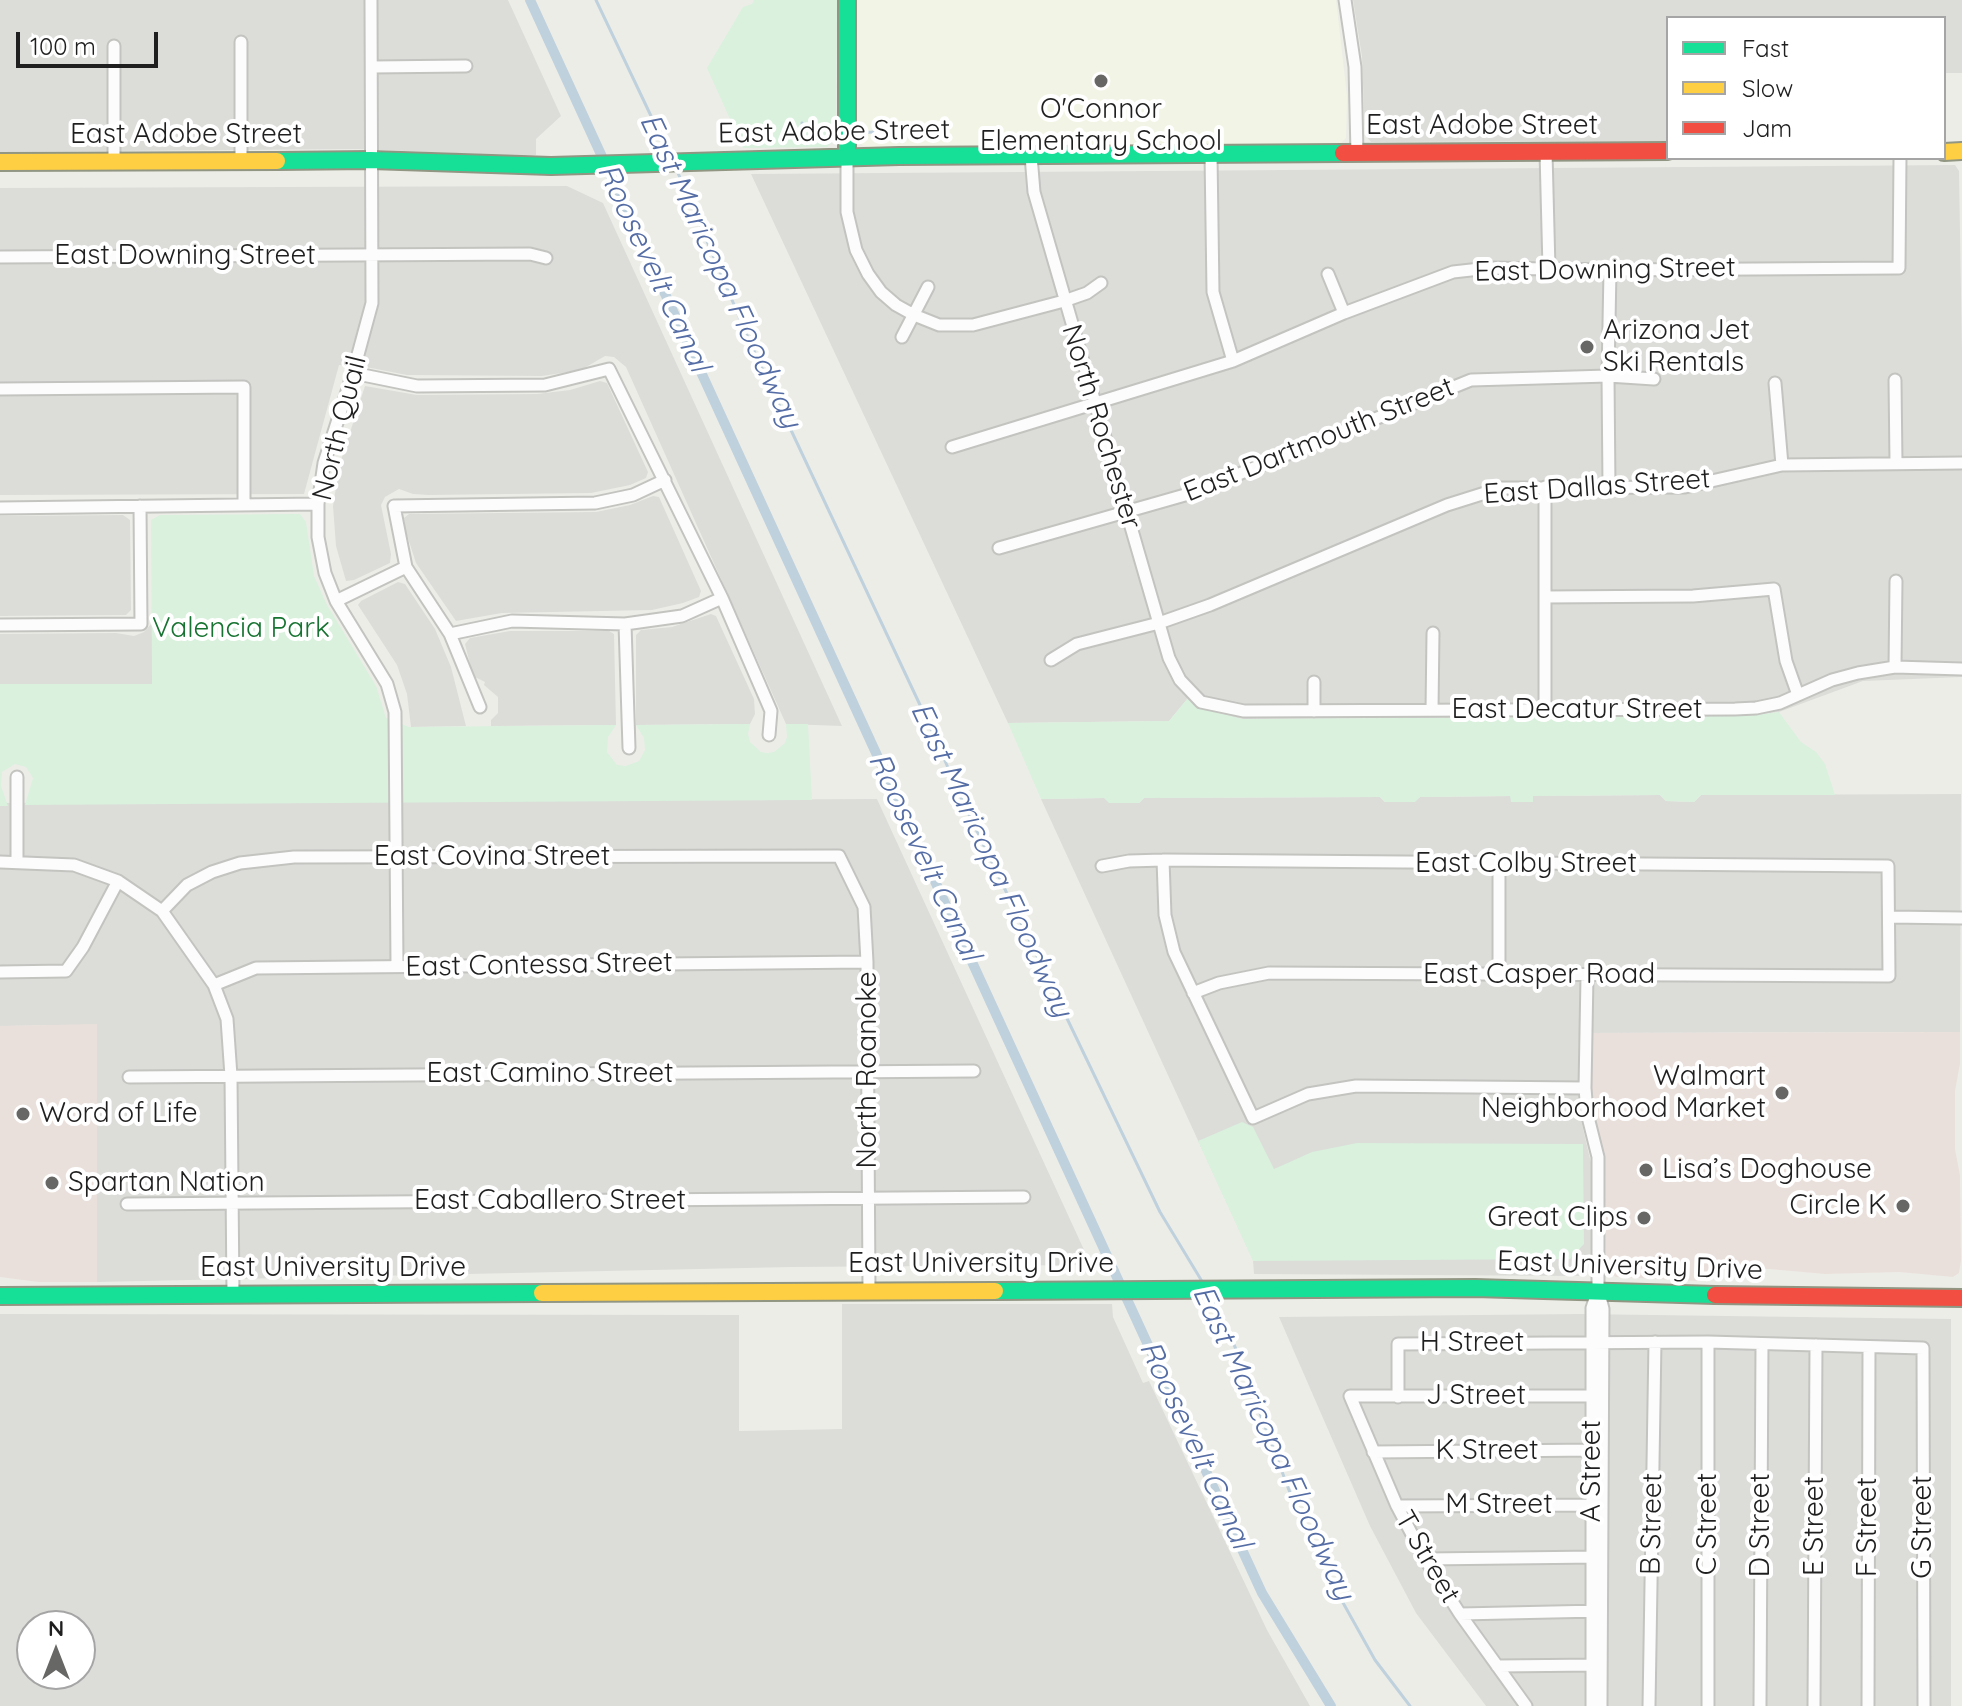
<!DOCTYPE html>
<meta charset="utf-8">
<style>
body{margin:0}
#map{position:relative;width:1962px;height:1706px;overflow:hidden;background:#edede8;font-family:Quicksand,sans-serif}
canvas{display:block}
.legend{position:absolute;left:1666px;top:16px;width:280px;height:144px;box-sizing:border-box;background:#fff;border:2px solid #a5a5a5;margin:0;padding:10px 14px;list-style:none;font-size:24px;color:#1f1f1f}
.legend li{display:flex;align-items:center;gap:16px;height:40px}
.legend b{width:40px;border:2px solid #a5a5a5}
.north{position:absolute;left:16px;top:1610px;width:80px;height:80px;box-sizing:border-box;background:#fff;border:2px solid #a5a5a5;border-radius:50%;rotate:0deg;font-size:22px;font-weight:700;line-height:32px;text-align:center;color:#1f1f1f}
.north::after{content:'';display:block;margin:auto;width:28px;height:36px;background:#676765;clip-path:polygon(50% 0,100% 100%,50% 72%,0 100%)}
.scale{position:absolute;left:16px;top:32px;width:142px;height:36px;box-sizing:border-box;border:4px solid #1f1f1f;border-top:0;padding-left:10px;font-size:24px;line-height:28px;white-space:nowrap;color:#1f1f1f;-webkit-text-stroke:6px #fff;paint-order:stroke}
</style>
<div id="map">
<canvas width="1962" height="1706"></canvas>
<ul class="legend">
<li><b style="height:10px;background:#16e098"></b>Fast</li>
<li><b style="height:10px;background:#ffcf43"></b>Slow</li>
<li><b style="height:10px;background:#f24e42"></b>Jam</li>
</ul>
<div class="north">N</div>
<div class="scale">100 m</div>
</div>
<script>
const c = document.querySelector('canvas').getContext('2d');
c.lineJoin = 'round';
function fill(path, color) {
  c.fillStyle = color;
  c.fill(path, 'evenodd');
}
function toPath(rows) {
  const path = new Path2D();
  for (const r of rows) {
    path.moveTo(r[0], r[1]);
    for (let i = 2; i < r.length; i += 2) path.lineTo(r[i], r[i + 1]);
  }
  return path;
}
function stroke(path, color, width, dash) {
  c.strokeStyle = color;
  c.lineWidth = width;
  c.lineCap = dash ? 'butt' : 'round';
  c.setLineDash(dash || []);
  c.stroke(path);
}
function drawText(font, color, halo, rows, align = 'center') {
  c.font = font + ' Quicksand,sans-serif';
  c.lineWidth = 8;
  c.setLineDash([]);
  c.textBaseline = 'middle';
  c.strokeStyle = halo;
  c.fillStyle = color;
  for (const [text, x, y, turn = 0] of rows) {
    c.save();
    c.translate(x, y);
    c.rotate((+turn || 0) * Math.PI / 180);
    c.textAlign = isNaN(turn) ? turn : align;
    if (halo) c.strokeText(text, 0, 0);
    c.fillText(text, 0, 0);
    c.restore();
  }
}
const residential = toPath([
 [0,0,508,0,561,116,536,139,536,155,527,156,358,149,0,152],
 [1353,0,1962,0,1962,73,1944,73,1944,18,1668,18,1668,141,1371,142,1365,135,1362,57],
 [1955,165,1959,171,1962,354,1962,677,1863,681,1779,712,1747,716,1242,719,1219,715,1188,698,1169,721,1008,723,751,174],
 [567,186,603,203,842,726,786,724,626,367,614,357,605,356,581,370,542,376,407,375,366,367,339,365,304,494,0,495,0,188],
 [600,381,607,383,648,472,646,478,630,485,591,493,428,495,413,494,399,489,385,497,381,505,391,554,390,563,354,580,346,581,336,546,333,506,340,463,365,386,417,395,537,394,570,390],
 [653,496,659,497,701,591,699,597,683,603,652,610,502,613,456,621,416,563,405,529,404,518,409,514,596,512,630,505],
 [123,515,130,520,131,610,126,615,0,616,0,516],
 [398,582,405,584,435,629,451,667,466,726,411,727,407,694,397,665,358,605,361,601],
 [711,614,716,616,754,699,755,714,750,724,636,725,636,635,641,630,672,627],
 [152,623,153,684,0,684,0,634,116,633,134,636,144,632],
 [510,631,609,631,614,634,616,725,491,726,491,720,498,713,498,697,484,685,485,682,473,676,465,644,470,638],
 [1961,794,1960,1032,1579,1033,1578,1107,1591,1163,1591,1261,1588,1273,1581,1276,1254,1274,1253,1260,1041,799,1105,798,1139,803,1144,798,1380,797,1385,802,1414,802,1420,797,1511,796,1532,802,1532,796,1660,795,1666,801,1694,802,1701,795],
 [877,799,1091,1265,792,1267,97,1282,97,1025,0,1026,0,803],
 [842,1304,1112,1304,1113,1317,1143,1383,1149,1381,1267,1630,1310,1706,0,1706,0,1314,739,1315,739,1431,842,1429],
 [80,1626,80,1674,32,1674,32,1626],
 [1579,1314,1951,1319,1951,1706,1486,1706,1416,1613,1370,1526,1279,1317]
]);
const commercial = toPath([
 [97,1024,97,1282,38,1282,0,1277,0,1026],
 [1960,1032,1960,1064,1955,1091,1955,1149,1960,1175,1961,1261,1959,1273,1953,1277,1899,1272,1825,1274,1769,1269,1725,1269,1699,1281,1616,1277,1606,1271,1605,1166,1592,1103,1592,1033]
]);
const education = toPath([
 [857,0,1336,0,1347,97,1346,138,1340,144,870,147,862,145,856,135]
]);
const park = toPath([
 [754,0,837,0,836,133,835,140,827,147,743,148,707,68,743,7,752,4],
 [300,514,306,522,314,576,327,605,376,686,386,718,409,727,616,725,608,737,607,752,617,765,626,766,639,761,645,750,644,738,636,725,750,724,748,734,750,742,761,752,767,753,774,752,785,743,787,737,786,724,808,724,812,800,25,805,33,778,26,767,15,764,2,772,1,786,8,806,0,806,0,684,152,684,151,520,160,515],
 [1188,698,1205,709,1242,719,1747,716,1779,712,1801,742,1816,752,1825,764,1835,795,1701,795,1694,802,1666,801,1660,795,1533,796,1533,802,1511,802,1510,796,1420,797,1415,802,1385,802,1380,797,1144,798,1139,803,1109,803,1104,798,1041,799,1008,723,1169,721],
 [1242,1122,1253,1127,1274,1169,1312,1152,1357,1143,1583,1144,1584,1244,1570,1259,1253,1261,1198,1141]
]);
const stream = toPath([
 [596,0,670,156],
 [802,123,807,144],
 [855,133,874,132],
 [675,166,752,347,928,722,963,802,1160,1212,1203,1283],
 [1210,1297,1235,1347,1295,1506,1332,1583,1375,1660,1410,1706]
]);
const canal = toPath([
 [530,0,1262,1593,1331,1706]
]);
const street = toPath([
 [371,0,372,303,353,373,324,463,318,504,318,537,325,573,336,601,387,684,395,712,397,966],
 [1345,0,1355,67,1357,153],
 [241,42,241,160],
 [114,46,114,161],
 [372,67,466,66],
 [1546,152,1549,269],
 [1211,155,1213,292,1233,361],
 [1031,156,1034,192,1169,658,1180,680,1201,702,1244,711,1735,709,1756,708,1780,703,1832,680,1858,673,1895,667,1962,669],
 [847,157,847,212,856,250,868,274,881,292,896,305,914,315,939,325,973,325,1064,301,1087,293,1101,283],
 [0,257,530,254,546,258],
 [1328,274,1344,313],
 [902,337,928,287],
 [353,373,417,386,545,385,609,369,722,598,771,711,769,735],
 [1895,380,1896,463],
 [1775,383,1782,465],
 [0,389,244,387,244,505],
 [952,447,1233,361,1344,313,1453,272,1489,268,1610,270,1899,268,1900,158],
 [1545,487,1545,710],
 [1609,488,1608,376,1610,270],
 [0,508,318,504],
 [999,548,1192,493,1471,380,1608,376,1654,379],
 [1545,597,1693,596,1774,589,1786,661,1798,695],
 [336,601,406,567],
 [625,624,629,748],
 [0,625,141,624,140,506],
 [450,634,512,621,625,624,682,616,722,598],
 [1051,660,1077,644,1159,623,1210,605,1447,505,1501,488,1685,487,1782,465,1962,463],
 [1895,667,1896,581],
 [480,707,450,634,406,567,394,506,595,503,633,495,665,480],
 [1432,710,1433,633],
 [1314,711,1314,682],
 [1163,860,1165,915,1174,952,1253,1118,1308,1094,1356,1086,1585,1088],
 [0,862,74,865,118,881],
 [17,862,17,777],
 [1102,866,1129,861,1163,860,1888,866,1889,976,1269,973,1219,983,1193,993],
 [162,911,187,885,212,872,240,863,294,857,839,856,864,907,867,962,869,1290],
 [1890,917,1962,918],
 [0,972,66,971,83,947,118,881,162,911,214,985,227,1019,231,1076,233,1295],
 [1499,975,1499,864],
 [1587,976,1585,1088,1587,1113,1598,1157,1598,1290,1603,1309,1601,1706],
 [214,985,256,968,867,962],
 [129,1077,974,1071],
 [127,1204,1024,1197],
 [1398,1397,1398,1344,1708,1342,1923,1348,1924,1706],
 [1373,1452,1597,1450],
 [1397,1506,1596,1505],
 [1425,1559,1597,1557],
 [1460,1614,1599,1611],
 [1497,1666,1597,1665],
 [1526,1706,1460,1614,1425,1559,1397,1506,1350,1396,1602,1396],
 [1592,1706,1592,1308,1598,1290],
 [1649,1706,1655,1342],
 [1708,1706,1708,1342],
 [1760,1706,1762,1344],
 [1814,1706,1816,1345],
 [1868,1706,1869,1347]
]);
const fast = toPath([
 [847,0,847,157],
 [277,161,371,160,551,166,899,156,1343,153],
 [995,1291,1475,1288,1715,1295],
 [0,1296,542,1293]
]);
const slow = toPath([
 [1944,152,1962,151],
 [0,162,277,161],
 [542,1293,995,1291]
]);
const jam = toPath([
 [1343,153,1668,151],
 [1715,1295,1962,1298]
]);
const markers = [
 [1101,81,8,"#676765"],
 [1587,347,8,"#676765"],
 [1782,1093,8,"#676765"],
 [23,1114,8,"#676765"],
 [1646,1170,8,"#676765"],
 [52,1183,8,"#676765"],
 [1903,1206,8,"#676765"],
 [1644,1218,8,"#676765"]
];
const poiNames = [
 ["O'Connor",1101,110,"center"],
 ["Elementary School",1101,142,"center"],
 ["Arizona Jet",1603,331],
 ["Ski Rentals",1603,363],
 ["Walmart",1766,1077,"right"],
 ["Neighborhood Market",1766,1109,"right"],
 ["Word of Life",39,1114],
 ["Lisa’s Doghouse",1662,1170],
 ["Spartan Nation",68,1183],
 ["Circle K",1887,1206,"right"],
 ["Great Clips",1628,1218,"right"]
];
const streetNames = [
 ["East Adobe Street",1482,126],
 ["East Adobe Street",834,132,-1],
 ["East Adobe Street",186,135],
 ["East Downing Street",185,256],
 ["East Downing Street",1605,270,-1],
 ["North Rochester",1101,427,73],
 ["North Quail",340,428,-76],
 ["East Dartmouth Street",1319,440,-22],
 ["East Dallas Street",1597,487,-4],
 ["East Decatur Street",1577,710],
 ["East Covina Street",492,857],
 ["East Colby Street",1526,864],
 ["East Contessa Street",539,965,-1],
 ["East Casper Road",1539,975],
 ["North Roanoke",868,1070,-90],
 ["East Camino Street",550,1074],
 ["East Caballero Street",550,1201],
 ["East University Drive",981,1264],
 ["East University Drive",1630,1266,2],
 ["East University Drive",333,1268],
 ["H Street",1472,1343],
 ["J Street",1476,1396],
 ["K Street",1487,1451],
 ["A Street",1592,1471,-90],
 ["M Street",1499,1505],
 ["B Street",1652,1524,-89],
 ["C Street",1708,1524,-90],
 ["D Street",1761,1525,-90],
 ["E Street",1815,1526,-90],
 ["F Street",1868,1527,-90],
 ["G Street",1923,1527,-90],
 ["T Street",1427,1557,60]
];
const parkNames = [
 ["Valencia Park",241,629]
];
const waterNames = [
 ["Roosevelt Canal",653,268,65],
 ["East Maricopa Floodway",720,271,65],
 ["Roosevelt Canal",924,857,65],
 ["East Maricopa Floodway",991,860,65],
 ["East Maricopa Floodway",1273,1443,65],
 ["Roosevelt Canal",1195,1445,65]
];
fill(residential, '#dcdcd9');
fill(commercial, '#eae0db');
fill(education, '#f2f5e5');
fill(park, '#d9f1dd');
stroke(stream, '#bfd1dd', 3);
stroke(canal, '#bfd1dd', 10);
stroke(street, '#c3c3c0', 15);
stroke(fast, '#909682', 20);
stroke(slow, '#909682', 20);
stroke(jam, '#909682', 20);
stroke(street, '#fcfcfc', 11);
stroke(fast, '#16e098', 16);
stroke(slow, '#ffcf43', 16);
stroke(jam, '#f24e42', 16);
for (const [x, y, r, color] of markers) {
  const dot = new Path2D();
  dot.arc(x, y, r, 0, 2 * Math.PI);
  c.fillStyle = color;
  c.fill(dot);
  stroke(dot, '#fff', 3);
}
drawText('28px', '#1f1f1f', '#fff', poiNames, 'left');
drawText('28px', '#1f1f1f', '#fff', streetNames);
drawText('28px', '#177331', '#fff', parkNames);
drawText('italic 30px', '#556da5', '#fff', waterNames);
</script>
